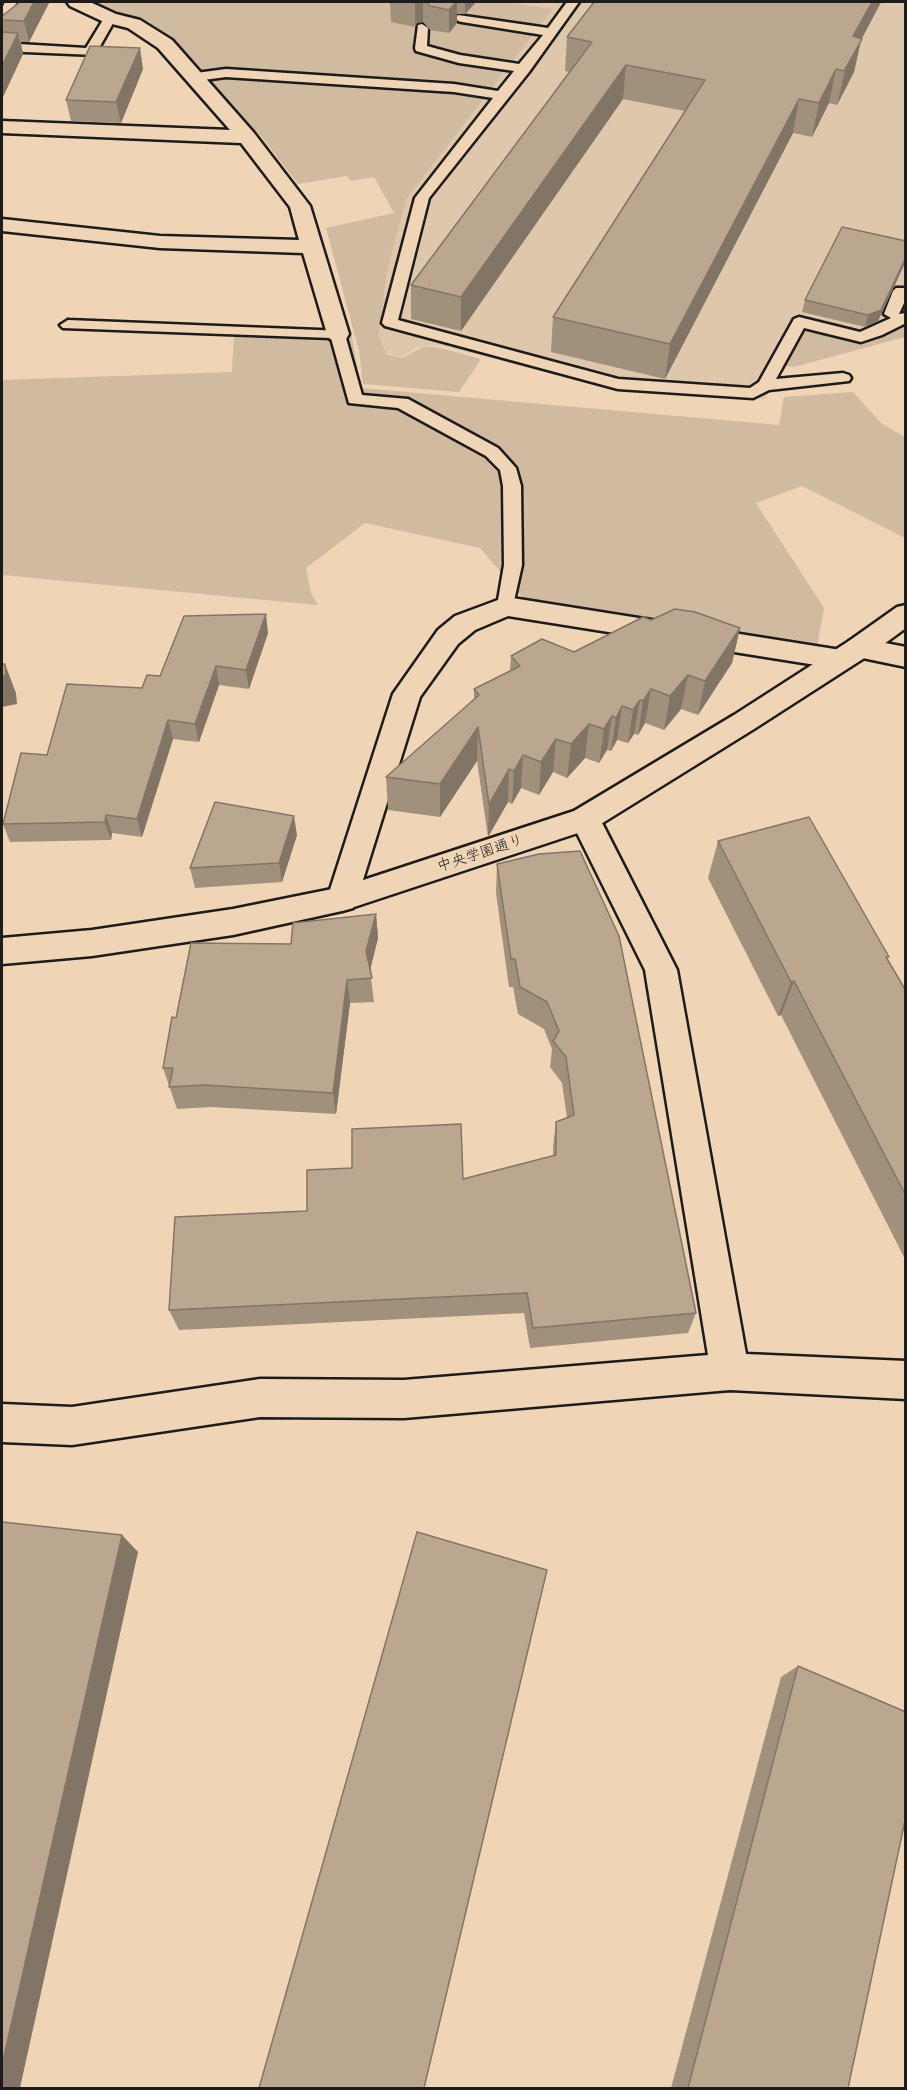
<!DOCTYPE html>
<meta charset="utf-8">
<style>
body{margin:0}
#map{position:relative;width:907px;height:2090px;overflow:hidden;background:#efd5b6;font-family:Mali,sans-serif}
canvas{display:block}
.frame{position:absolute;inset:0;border:3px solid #1c1c1c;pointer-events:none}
</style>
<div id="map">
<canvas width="907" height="2090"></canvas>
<div class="frame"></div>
</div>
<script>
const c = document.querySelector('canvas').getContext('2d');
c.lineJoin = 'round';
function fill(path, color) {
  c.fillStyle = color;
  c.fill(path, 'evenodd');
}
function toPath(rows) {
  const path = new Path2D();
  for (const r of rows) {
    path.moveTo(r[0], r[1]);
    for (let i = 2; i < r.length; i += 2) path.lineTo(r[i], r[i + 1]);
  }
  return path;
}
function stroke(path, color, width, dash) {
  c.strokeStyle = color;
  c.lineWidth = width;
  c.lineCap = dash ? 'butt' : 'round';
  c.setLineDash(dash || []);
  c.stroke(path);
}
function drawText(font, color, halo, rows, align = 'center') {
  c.font = font + ' Mali,"Klee One",sans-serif';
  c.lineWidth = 4.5;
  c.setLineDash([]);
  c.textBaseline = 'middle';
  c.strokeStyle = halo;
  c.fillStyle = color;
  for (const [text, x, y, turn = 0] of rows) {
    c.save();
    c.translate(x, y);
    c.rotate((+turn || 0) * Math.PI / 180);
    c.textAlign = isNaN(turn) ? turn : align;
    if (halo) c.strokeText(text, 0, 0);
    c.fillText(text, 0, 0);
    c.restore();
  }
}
const built = toPath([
 [505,2,905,2,906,322,890,332,859,341,805,331,765,399,603,387,439,345,419,347,401,357,386,353,379,336,387,271,407,198,553,9]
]);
const green = toPath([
 [87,2,505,2,553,9,407,198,387,271,379,335,386,354,402,358,423,347,437,347,481,359,459,392,363,384,359,351,326,228,394,213,374,177,351,181,347,176,298,184,260,135,197,72,169,38,138,19],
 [904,321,905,322,905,337,794,367,786,366,805,331,859,341,890,332],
 [234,331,337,334,351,332,361,388,779,425,784,397,853,392,882,424,905,437,905,538,802,486,756,503,824,608,817,646,524,599,480,548,365,523,306,568,311,593,318,605,2,575,2,380,232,372]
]);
const lane = toPath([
 [5,2,17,2,6,21,2,22,2,8,5,2],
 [567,2,579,2,529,72,429,198,398,320,618,379,750,388,759,382,794,319,799,317,860,332,891,318,884,314,893,291,896,288,906,288,906,299,899,314,906,313,906,323,882,335,861,342,804,328,776,379,843,373,849,375,851,378,849,381,769,390,753,398,618,389,385,326,382,323,415,198,493,98,454,92,226,77,196,81,189,77,196,73,226,69,454,84,498,91,514,71,459,63,416,51,415,48,418,25,422,24,428,28,427,46,460,55,519,64,543,35,462,22,458,21,456,18,458,15,548,28,567,2],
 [110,14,116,18,95,55,2,51,2,43,86,48,106,15,110,14],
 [68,320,344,331,362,395,408,399,498,448,516,468,521,486,522,565,512,610,506,612,500,610,497,606,504,565,503,486,500,470,486,456,398,408,349,403,331,338,63,328,60,325,68,320]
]);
const street = toPath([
 [67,2,90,2,116,14,140,20,172,40,254,133,310,206,349,334,346,339,338,341,330,339,327,334,303,253,160,248,2,231,2,219,160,236,299,240,290,207,241,143,2,133,2,121,230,130,158,48,128,28,104,22,70,6,67,2],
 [506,597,847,651,845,648,849,641,859,638,906,647,906,667,853,656,855,659,851,666,841,669,508,616,475,630,458,644,420,697,357,899,353,908,342,911,331,908,327,899,393,694,438,630,455,616,506,597],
 [585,807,596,811,677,970,746,1354,906,1361,906,1399,730,1390,404,1418,260,1417,72,1445,2,1442,2,1404,72,1407,260,1379,404,1380,708,1355,645,970,570,819,574,811,585,807]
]);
const secondary = toPath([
 [906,605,906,628,869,655,754,729,596,827,342,911,233,935,92,956,2,964,2,938,92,930,233,909,342,887,574,811,734,715,849,641,897,607,906,605]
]);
const wall = toPath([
 [20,2,48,2,49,3,29,42,21,42,23,54,2,99,2,16],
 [390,2,476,2,465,14,457,14,457,23,449,33,430,30,423,22,417,23,415,27,391,22],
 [594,2,881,2,861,40,854,72,837,105,829,103,812,137,793,133,665,379,551,352,553,317,685,111,623,99,461,331,411,319,411,285,570,72,565,71,567,37],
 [143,69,121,123,71,121,66,100],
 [906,241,906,261,878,321,865,327,802,312,805,300],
 [651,620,740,628,732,663,698,715,681,709,664,730,645,723,638,735,634,734,628,743,617,740,611,751,607,750,599,763,585,758,567,778,553,772,539,795,521,788,512,804,508,802,488,837,477,761,440,817,388,810,386,777,474,700,474,689,510,671,511,656,574,652],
 [268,633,249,689,219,685,199,742,173,739,142,837,112,833,111,840,10,842,3,824,47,755,160,676],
 [297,835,282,882,195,888,190,868],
 [718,841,888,960,906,991,906,1261,781,1015,778,1016,708,878],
 [497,864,696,1313,688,1333,530,1348,524,1313,179,1330,169,1310,307,1211,463,1179,553,1156,553,1147,556,1122,567,1118,562,1083,550,1067,552,1049,544,1029,518,1014,513,987,509,987,496,893],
 [376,914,378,938,370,970,374,1002,350,1003,336,1114,211,1107,177,1109,163,1068,176,1018,291,944],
 [798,1666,848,2088,671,2088,781,1677]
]);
const shadedWall = toPath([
 [34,2,48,2,49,3,29,42,24,21],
 [416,2,423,2,423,22,417,23,415,27,415,3],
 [454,2,457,2,457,23,449,33,449,10],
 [465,2,476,2,465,14],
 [872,2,881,2,861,40,854,72,837,105,853,36],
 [18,33,23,54,2,99,2,66],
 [140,48,143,69,121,123,116,102],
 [626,65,623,99,461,331,461,297],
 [836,69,829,103,812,137,819,103],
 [799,99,793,133,665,379,670,344],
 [906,257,906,261,878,321,865,327,868,315],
 [266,614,268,633,249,689,246,670],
 [740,628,732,663,698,715,705,681],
 [5,664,16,693,17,704,2,707,2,676],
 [216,666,219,685,199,742,195,724],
 [688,675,681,709,664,730,670,696],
 [651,689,645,723,638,735,643,701],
 [640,700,634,734,628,743,633,710],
 [622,706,617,740,611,751,616,718],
 [612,716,607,750,599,763,604,729],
 [168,720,173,739,142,837,137,819],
 [589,724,585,758,567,778,571,744],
 [478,727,477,761,440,817,440,784],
 [556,739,553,772,539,795,541,762],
 [523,755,521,788,512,804,514,771],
 [509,769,508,802,488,837,489,804],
 [106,815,112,833,111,840,105,822],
 [294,816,297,835,282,882,279,863],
 [376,914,378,938,369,974,366,951],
 [347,980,350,1003,336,1114,333,1093],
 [794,981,781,1015,778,1016,791,982],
 [122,1535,138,1552,20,2088,2,2088,2,2065]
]);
const building = toPath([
 [20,2,34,2,24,21,2,20,2,16,20,2],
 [426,2,456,2,449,10,430,6,426,2],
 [594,2,872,2,853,36,862,39,844,71,836,69,819,103,799,99,670,344,553,317,705,80,626,65,461,297,411,285,592,42,567,37,594,2],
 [2,32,18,33,2,66,2,32],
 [90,46,140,48,116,102,66,100,90,46],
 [842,227,906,241,906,257,881,310,868,315,805,300,842,227],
 [675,609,695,612,740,628,705,681,688,675,670,696,651,689,643,701,640,700,633,710,622,706,616,718,612,716,604,729,589,724,571,744,556,739,541,762,523,755,514,771,509,769,489,804,478,727,440,784,386,777,479,695,474,689,520,666,511,656,542,639,574,652,643,617,651,620,675,609],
 [266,614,246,670,216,666,195,724,168,720,137,819,106,815,105,822,3,824,21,753,47,755,67,684,142,688,147,675,160,676,184,616,266,614],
 [2,664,5,664,6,675,2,676,2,664],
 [215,802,294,816,279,863,190,868,215,802],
 [809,817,889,957,886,957,906,991,906,1196,794,981,791,982,718,841,809,817],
 [580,851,619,936,696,1313,533,1328,527,1293,169,1310,175,1217,307,1211,307,1170,352,1168,352,1129,461,1124,463,1179,556,1155,556,1122,574,1115,566,1057,553,1041,559,1031,547,1002,520,987,515,959,511,959,497,864,539,854,580,851],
 [376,914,366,951,372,978,347,980,333,1093,204,1085,169,1087,173,1068,163,1068,172,1017,176,1018,191,943,291,944,293,923,376,914],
 [2,1522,122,1535,2,2065,2,1522],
 [417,1532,547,1570,424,2088,259,2088,417,1532],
 [798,1666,906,1712,906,1816,848,2088,688,2088,798,1666]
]);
const streetNames = [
 ["中央学園通り",480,853,-18]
];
fill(built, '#dfc7ab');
fill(green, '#d0baa0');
stroke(lane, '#1c1c1c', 5);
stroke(street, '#1c1c1c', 5);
stroke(secondary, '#1c1c1c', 5);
fill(lane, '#efd5b6');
fill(street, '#efd5b6');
fill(secondary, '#efd5b6');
fill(wall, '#a1907c');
fill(shadedWall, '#837565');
fill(building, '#bba790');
stroke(building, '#837565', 1.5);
drawText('15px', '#1c1c1c', '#efd5b6', streetNames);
</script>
